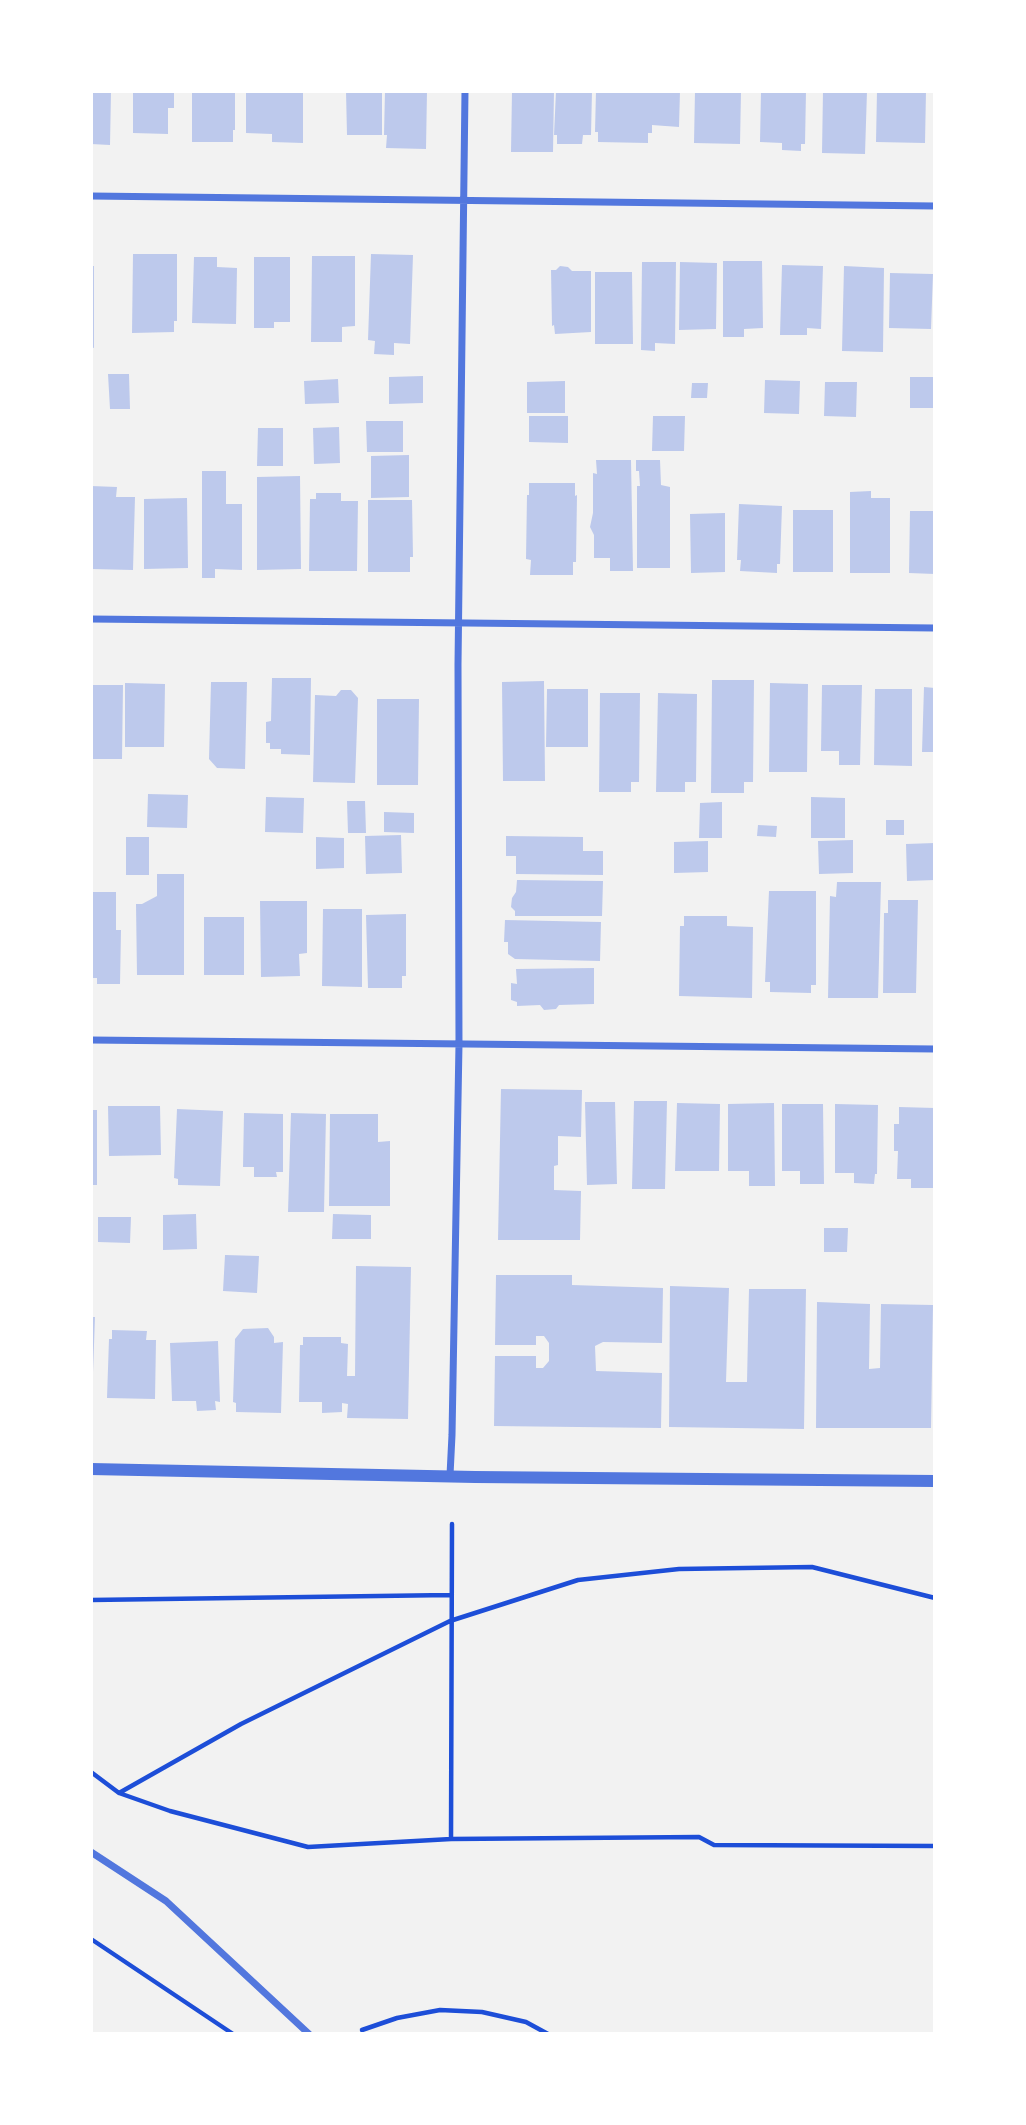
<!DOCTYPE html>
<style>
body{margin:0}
#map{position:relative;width:1026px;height:2125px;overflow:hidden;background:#f2f2f2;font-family:"Noto Serif",serif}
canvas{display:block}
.frame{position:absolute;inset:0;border:93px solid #fff;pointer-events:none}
</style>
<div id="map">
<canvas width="1026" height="2125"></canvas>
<div class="frame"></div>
</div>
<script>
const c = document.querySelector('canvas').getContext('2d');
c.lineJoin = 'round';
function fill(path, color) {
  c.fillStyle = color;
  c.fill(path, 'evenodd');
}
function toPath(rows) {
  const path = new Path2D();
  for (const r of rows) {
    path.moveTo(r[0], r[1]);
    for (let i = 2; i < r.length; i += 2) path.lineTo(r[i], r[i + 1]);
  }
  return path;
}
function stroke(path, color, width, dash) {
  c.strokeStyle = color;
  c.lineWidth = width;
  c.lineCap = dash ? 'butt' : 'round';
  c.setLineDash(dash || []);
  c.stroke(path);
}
const building = toPath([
 [91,91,111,91,110,145,91,144],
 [133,91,174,91,174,108,168,108,168,134,133,133],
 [192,91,235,91,235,130,233,130,233,142,192,142],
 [246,91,303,91,303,143,272,142,272,134,246,133],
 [346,91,382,91,382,135,347,135],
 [385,91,427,91,426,149,386,148,387,135,384,135],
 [512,91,554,91,553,152,511,152],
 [556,91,592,91,591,135,583,135,582,144,557,144,557,135,554,135],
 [596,91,680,91,679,127,652,125,652,133,648,133,648,143,598,142,598,132,595,132],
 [695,91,741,91,740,144,694,143],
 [761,91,806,91,805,144,801,144,801,151,782,150,782,143,760,142],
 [823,91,867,91,865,154,822,153],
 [877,91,926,91,925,143,876,142],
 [133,254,177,254,177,321,174,321,174,332,132,333],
 [371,254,413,255,410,344,394,343,394,355,374,354,375,341,368,340],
 [312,256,355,256,355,326,342,327,342,342,311,342],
 [194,257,217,257,217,267,237,268,236,324,192,323],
 [254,257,290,257,290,322,274,322,274,328,254,328],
 [723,261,762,261,763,328,744,329,744,337,723,337],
 [642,262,676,262,675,344,655,343,655,351,641,350],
 [680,262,717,263,716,329,679,330],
 [782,265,823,266,821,329,807,328,807,335,780,335],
 [91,266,94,266,94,348,91,347],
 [560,266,568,267,572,271,591,271,591,332,555,334,554,325,552,326,551,270,556,270],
 [844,266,884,268,883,352,842,351],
 [595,272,632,272,633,344,595,344],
 [890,273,933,274,931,329,889,328],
 [108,374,129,374,130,409,110,409],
 [423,376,423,403,389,404,389,377],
 [910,377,935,377,935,408,910,408],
 [338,379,339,403,305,404,304,381],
 [765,380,800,381,799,414,764,413],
 [565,381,565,413,527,413,527,382],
 [825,382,857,382,856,417,824,416],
 [692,383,708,383,707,398,691,398],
 [529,416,568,416,568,443,529,442],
 [653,416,685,416,684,451,652,451],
 [366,421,403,421,403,452,367,452],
 [339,427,340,463,314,464,313,428],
 [258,428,283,428,283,466,257,466],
 [409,455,409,497,371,498,371,456],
 [596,460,631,460,633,571,610,571,610,558,594,558,594,535,590,527,593,513,593,473,597,474],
 [636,460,660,460,661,485,670,487,670,568,637,568,637,486,640,486,639,471,636,471],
 [202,471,226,471,226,504,242,504,242,570,215,569,215,578,202,578],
 [300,476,301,569,257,570,257,477],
 [529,483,575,483,575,496,577,495,576,562,573,562,573,575,530,575,531,560,526,559,527,495,529,495],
 [91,486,117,487,116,497,135,497,133,570,91,569],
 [871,491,871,498,890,498,890,573,850,573,850,492],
 [316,493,341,493,341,501,358,501,357,571,309,571,310,499,316,499],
 [187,498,188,568,144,569,144,499],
 [368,500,412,500,413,557,410,557,410,572,368,572],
 [739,504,782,506,780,564,777,564,777,573,740,571,741,560,737,560],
 [793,510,833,510,833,572,793,572],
 [910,511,935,511,935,574,909,573],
 [725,513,725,572,691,573,690,514],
 [272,678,311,678,310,755,281,754,281,749,270,749,270,743,266,743,266,722,271,721],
 [712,680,754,680,753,782,744,782,744,793,711,793],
 [544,681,545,781,503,781,502,682],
 [211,682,247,682,245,769,217,768,209,759],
 [125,683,165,684,164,747,125,747],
 [770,683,808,684,807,772,769,772],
 [91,685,123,685,122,759,91,759],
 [822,685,862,685,860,765,839,765,839,751,821,751],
 [924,687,935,688,935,752,922,752],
 [547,689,588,689,588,747,546,747],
 [875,689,912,689,912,766,874,765],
 [341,690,351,690,358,698,355,783,313,782,315,695,336,696],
 [600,693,640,693,639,782,631,782,631,792,599,792],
 [658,693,697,694,696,782,685,782,685,792,656,792],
 [377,699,419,699,418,785,377,785],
 [148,794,188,795,187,828,147,827],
 [266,797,304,798,303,833,265,832],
 [811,797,845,798,845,838,811,838],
 [347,801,365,801,366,833,348,833],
 [722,802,722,838,699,838,700,803],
 [384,812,414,813,414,833,384,832],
 [886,820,904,820,904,835,886,835],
 [758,825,777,826,776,837,757,836],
 [401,835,402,873,366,874,365,836],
 [506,836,583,837,583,851,603,851,603,875,516,874,516,856,506,856],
 [126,837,149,837,149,875,126,875],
 [316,837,344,838,344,868,316,869],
 [853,840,853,873,819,874,818,841],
 [708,841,708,872,674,873,674,842],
 [935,843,935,880,907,881,906,844],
 [157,874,184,874,184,975,137,975,136,904,142,904,157,896],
 [517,880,603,881,602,916,515,916,515,911,511,907,512,898,516,892],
 [837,882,881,882,878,998,828,998,830,896,836,897],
 [769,891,816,891,816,985,811,985,811,993,770,992,770,982,765,982],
 [91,892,116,892,116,930,121,930,120,984,97,984,97,978,91,978],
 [888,900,918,900,916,993,883,993,884,913,888,913],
 [260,901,307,901,307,953,299,954,300,976,261,977],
 [323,909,362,909,362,987,322,986],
 [406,914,406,976,402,976,402,988,368,988,366,915],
 [684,916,727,916,727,926,753,927,752,998,679,996,680,926,684,926],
 [204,917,244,917,244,975,204,975],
 [505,920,601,922,600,961,515,959,508,954,508,942,504,942],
 [594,968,594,1004,559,1005,556,1009,544,1010,540,1005,517,1006,517,1002,511,1000,511,983,517,984,516,969],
 [501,1089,582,1090,581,1137,558,1136,558,1165,554,1166,554,1190,581,1191,580,1240,498,1240],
 [634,1101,667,1101,665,1189,632,1189],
 [585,1102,615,1102,617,1184,587,1185],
 [677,1103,720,1104,719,1171,675,1171],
 [774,1103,775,1186,749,1186,749,1171,728,1171,728,1104],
 [782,1104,823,1104,824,1184,800,1184,800,1171,782,1171],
 [835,1104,878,1105,877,1174,875,1174,874,1184,854,1183,854,1173,835,1173],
 [108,1106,160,1106,161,1155,109,1156],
 [899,1107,935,1108,935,1188,911,1188,911,1179,897,1179,898,1151,894,1151,894,1124,899,1124],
 [177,1109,223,1111,220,1186,178,1185,178,1179,174,1178],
 [91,1110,97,1110,97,1185,91,1185],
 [244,1113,283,1114,283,1172,276,1172,277,1177,254,1177,254,1167,243,1167],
 [291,1113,326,1114,324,1212,288,1212],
 [330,1114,378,1114,378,1142,390,1141,390,1206,329,1206],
 [196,1214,197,1249,163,1250,163,1215],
 [333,1214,371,1215,371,1239,332,1239],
 [98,1217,131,1217,130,1243,98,1242],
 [824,1228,848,1228,847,1252,824,1252],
 [225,1255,259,1256,257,1293,223,1291],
 [356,1266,411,1267,408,1419,347,1418,348,1404,342,1403,342,1412,322,1413,322,1402,299,1402,300,1345,303,1345,303,1337,341,1337,341,1343,348,1344,347,1376,355,1376],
 [496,1275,572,1275,572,1285,663,1288,662,1343,603,1342,595,1346,596,1371,662,1373,661,1428,494,1426,495,1356,536,1356,536,1368,543,1368,549,1361,549,1343,544,1336,536,1336,536,1345,495,1345],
 [670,1286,729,1288,726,1382,747,1382,749,1289,806,1289,804,1429,669,1427],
 [817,1302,870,1304,869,1369,880,1368,881,1304,933,1305,931,1428,816,1428],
 [91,1317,95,1317,93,1372,91,1372],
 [268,1328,274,1337,274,1343,283,1342,281,1413,236,1412,236,1403,233,1402,235,1339,243,1329],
 [112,1330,147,1331,146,1340,156,1340,155,1399,107,1398,109,1339,112,1339],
 [218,1341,220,1402,215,1401,216,1410,197,1411,196,1401,172,1401,170,1343]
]);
const path = toPath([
 [91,1600,450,1595],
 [91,1772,119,1793,170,1811,308,1847,451,1839,699,1837,714,1845,935,1846],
 [119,1793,241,1724,450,1621,578,1580,679,1569,812,1567,935,1598],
 [451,1839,452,1524],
 [91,1939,233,2034],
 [362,2030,397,2018,440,2010,482,2012,526,2022,548,2034]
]);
const minor = toPath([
 [91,196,935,206],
 [91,619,935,628],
 [91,1040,935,1049],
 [450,1475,452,1435,459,1044,458,664,465,91],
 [91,1852,166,1901,309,2034]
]);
const tertiary = toPath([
 [91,1469,475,1477,935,1481]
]);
fill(building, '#bdc9ec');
stroke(path, '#1d4ed8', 4.5);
stroke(minor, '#5277de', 7);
stroke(tertiary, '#5277de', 12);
</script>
